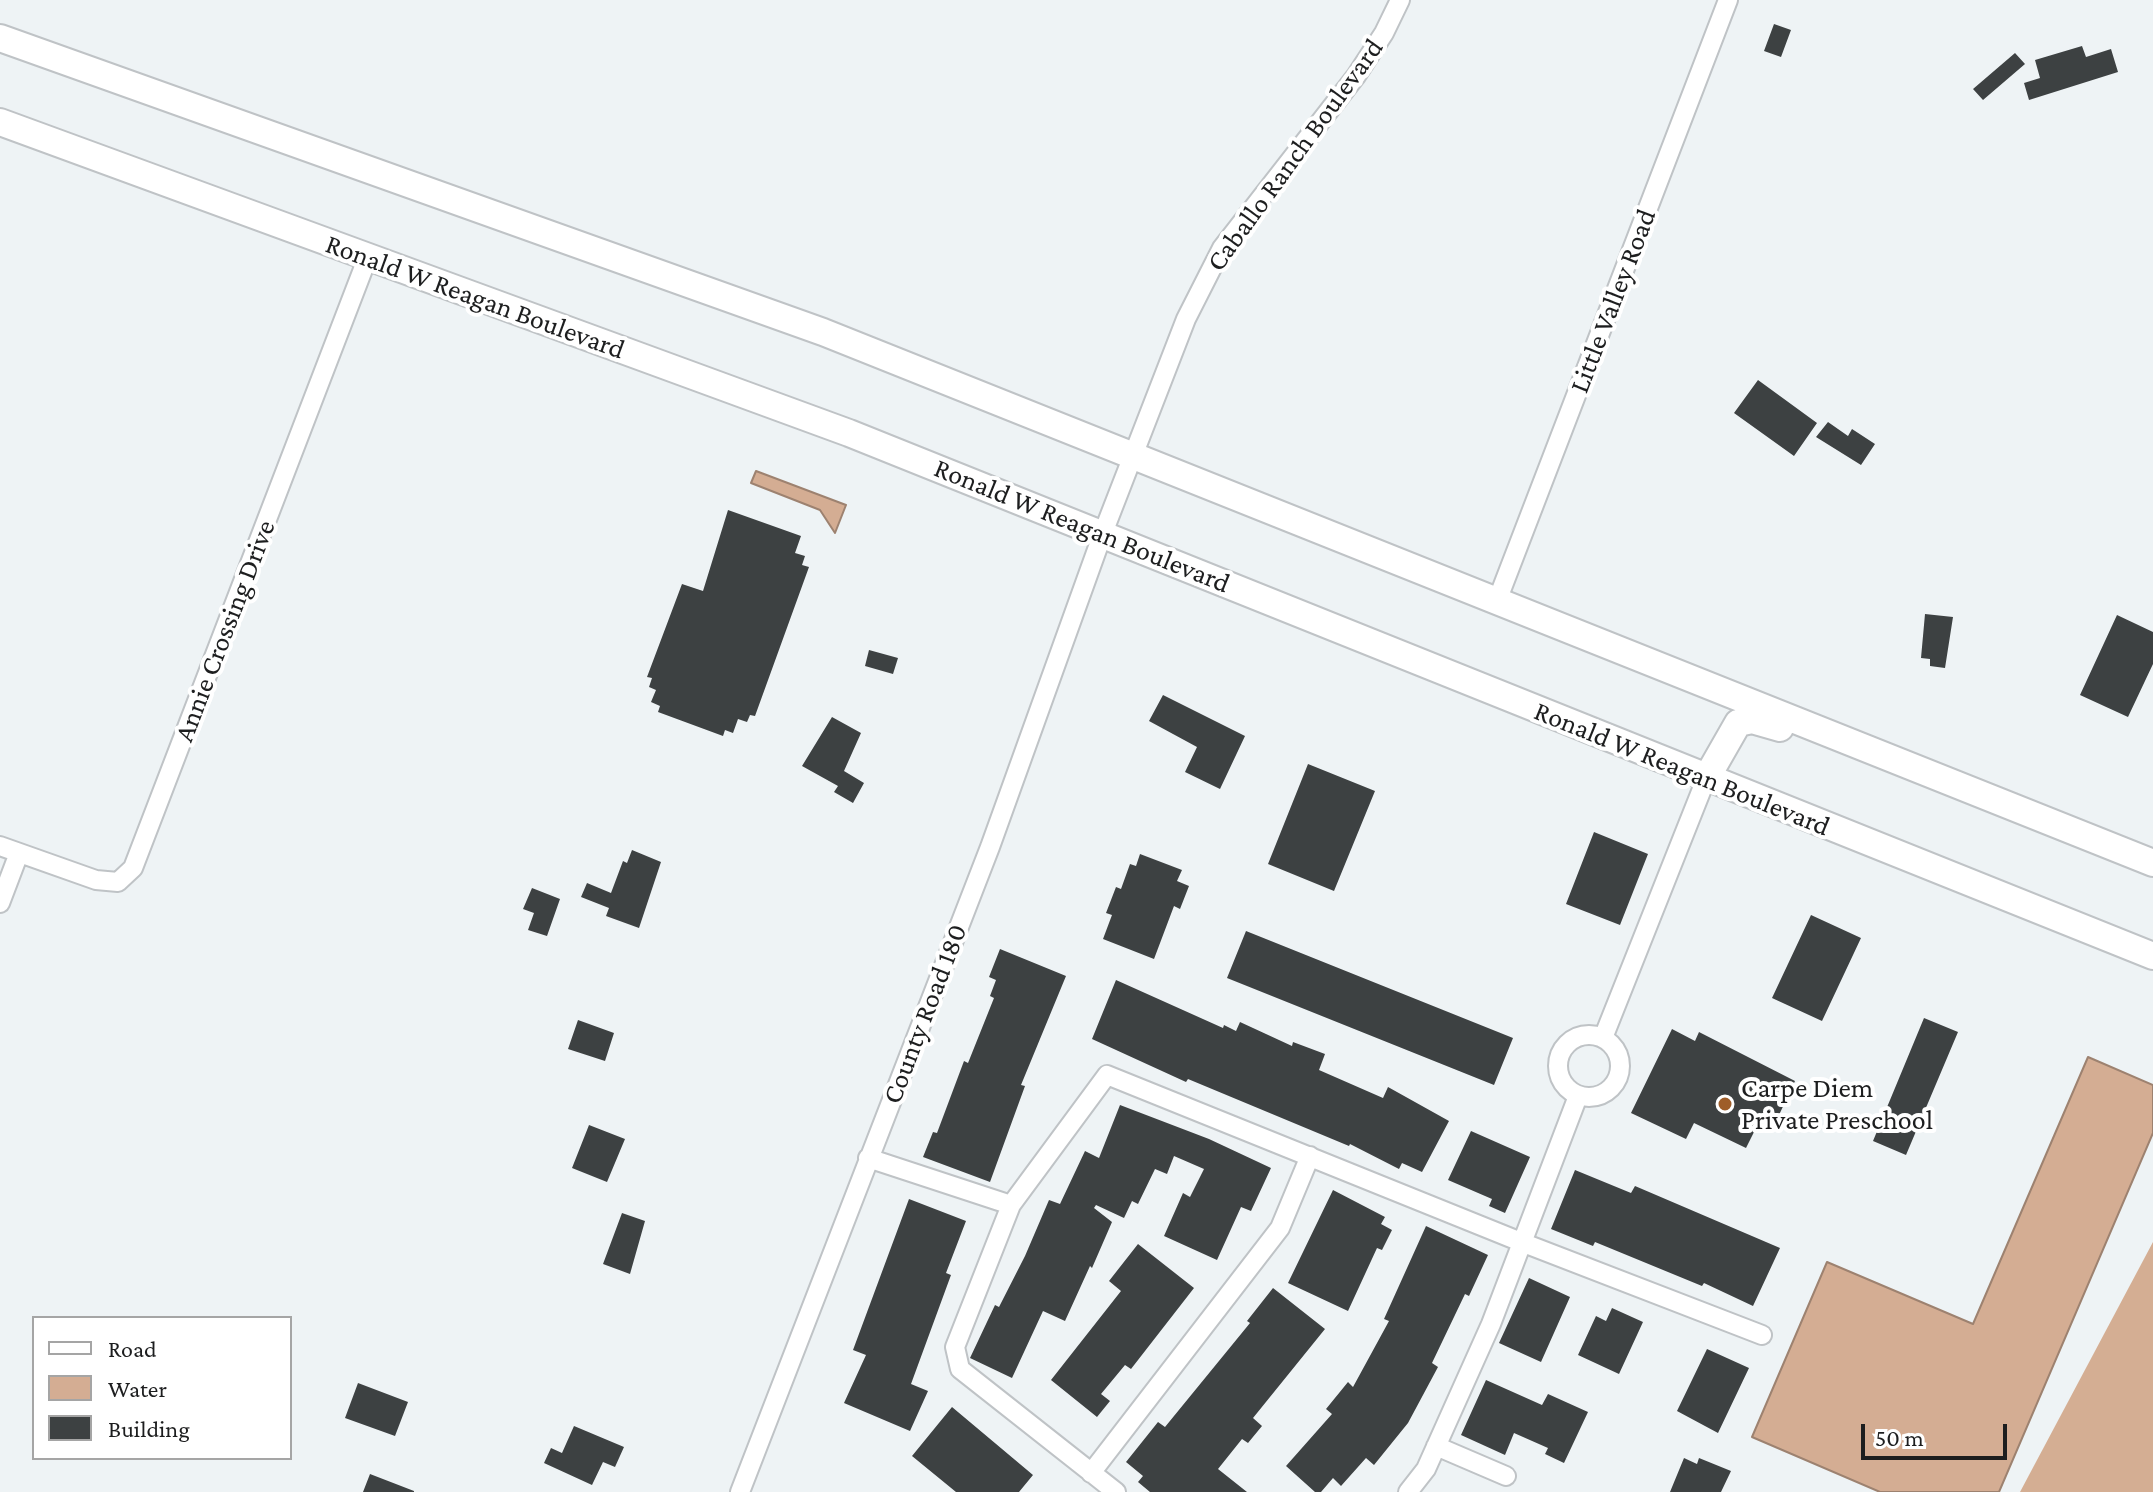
<!DOCTYPE html>
<style>
body{margin:0}
#map{position:relative;width:2153px;height:1492px;overflow:hidden;background:#eef3f5;font-family:"Crimson Pro",serif}
canvas{display:block}
.legend{position:absolute;left:32px;top:1316px;width:260px;height:144px;box-sizing:border-box;background:#fff;border:2px solid #a5a5a5;margin:0;padding:10px 14px;list-style:none;font-size:24px;color:#1d1e1f}
.legend li{display:flex;align-items:center;gap:16px;height:40px}
.legend b{width:40px;border:2px solid #a5a5a5}
.scale{position:absolute;left:1861px;top:1424px;width:146px;height:36px;box-sizing:border-box;border:4px solid #1d1e1f;border-top:0;padding-left:10px;font-size:24px;line-height:28px;white-space:nowrap;color:#1d1e1f;-webkit-text-stroke:6px #fff;paint-order:stroke}
</style>
<div id="map">
<canvas width="2153" height="1492"></canvas>
<ul class="legend">
<li><b style="height:10px;background:#fff"></b>Road</li>
<li><b style="height:22px;background:#d4ad93"></b>Water</li>
<li><b style="height:22px;background:#3d4142"></b>Building</li>
</ul>
<div class="scale">50 m</div>
</div>
<script>
const c = document.querySelector('canvas').getContext('2d');
c.lineJoin = 'round';
function fill(path, color) {
  c.fillStyle = color;
  c.fill(path, 'evenodd');
}
function toPath(rows) {
  const path = new Path2D();
  for (const r of rows) {
    if (r.length === 3) {
      path.moveTo(r[0] + r[2], r[1]);
      path.arc(r[0], r[1], r[2], 0, 2 * Math.PI);
      continue;
    }
    path.moveTo(r[0], r[1]);
    for (let i = 2; i < r.length; i += 2) path.lineTo(r[i], r[i + 1]);
  }
  return path;
}
function stroke(path, color, width, dash) {
  c.strokeStyle = color;
  c.lineWidth = width;
  c.lineCap = dash ? 'butt' : 'round';
  c.setLineDash(dash || []);
  c.stroke(path);
}
function drawText(font, color, halo, rows, align = 'center') {
  c.font = font + ' "Crimson Pro",serif';
  c.lineWidth = 8;
  c.setLineDash([]);
  c.textBaseline = 'middle';
  c.strokeStyle = halo;
  c.fillStyle = color;
  for (const [text, x, y, turn = 0] of rows) {
    c.save();
    c.translate(x, y);
    c.rotate((+turn || 0) * Math.PI / 180);
    c.textAlign = isNaN(turn) ? turn : align;
    if (halo) c.strokeText(text, 0, 0);
    c.fillText(text, 0, 0);
    c.restore();
  }
}
const forest = toPath([
 [2153,1242,2153,1492,2020,1492]
]);
const water = toPath([
 [756,471,846,505,835,533,820,510,751,483,756,471],
 [2088,1057,2153,1085,2153,1133,1999,1492,1880,1492,1752,1437,1827,1262,1973,1324,2088,1057]
]);
const building = toPath([
 [1774,24,1791,30,1781,57,1764,51],
 [2082,46,2086,57,2111,49,2118,72,2029,100,2024,83,2040,78,2035,60],
 [2015,53,2025,64,1983,100,1973,89],
 [1758,380,1817,423,1794,456,1734,413],
 [1828,422,1848,436,1852,429,1875,444,1861,465,1816,437],
 [728,510,801,536,795,553,805,556,802,565,809,567,755,716,750,715,747,722,738,719,733,733,725,730,723,736,658,712,660,706,651,702,656,690,649,687,652,678,647,677,682,584,703,591],
 [1925,614,1953,617,1945,668,1930,666,1930,659,1921,658],
 [2117,615,2153,632,2153,664,2128,717,2080,695],
 [869,650,898,658,893,674,865,666],
 [1163,695,1245,736,1220,789,1185,772,1197,747,1149,721],
 [832,717,861,733,844,771,864,783,853,803,834,792,838,786,802,766],
 [1308,764,1375,791,1334,891,1268,864],
 [1594,832,1648,854,1620,925,1566,904],
 [632,850,661,862,639,928,606,916,609,908,581,897,587,883,611,893,623,861,627,863],
 [1140,854,1182,870,1177,881,1189,886,1180,909,1174,906,1154,959,1103,939,1112,915,1106,913,1116,887,1121,889,1130,864,1136,866],
 [532,888,560,899,547,936,528,930,534,913,523,909],
 [1811,915,1861,938,1822,1021,1772,998],
 [1246,931,1513,1038,1494,1085,1227,978],
 [1000,949,1066,976,1021,1085,1025,1086,990,1182,923,1157,933,1132,937,1133,964,1061,968,1063,994,998,990,996,996,980,989,977],
 [1116,980,1223,1028,1224,1025,1236,1031,1240,1022,1292,1046,1293,1042,1325,1054,1319,1070,1383,1098,1388,1087,1449,1121,1422,1172,1402,1163,1399,1169,1350,1144,1349,1146,1188,1079,1186,1082,1092,1039],
 [1924,1018,1958,1032,1906,1155,1873,1141],
 [578,1020,614,1033,605,1061,568,1049],
 [1672,1029,1695,1041,1699,1032,1795,1081,1779,1115,1766,1108,1746,1148,1694,1123,1686,1139,1631,1113],
 [1120,1105,1209,1139,1271,1168,1251,1211,1241,1207,1217,1260,1164,1236,1183,1193,1190,1197,1204,1169,1174,1156,1167,1174,1155,1169,1138,1204,1132,1201,1124,1218,1096,1205,1094,1208,1112,1222,1092,1268,1090,1266,1065,1321,1043,1311,1012,1378,970,1358,995,1305,999,1307,1025,1256,1049,1200,1060,1204,1085,1151,1099,1158],
 [589,1125,625,1139,607,1182,572,1168],
 [1471,1131,1530,1157,1505,1213,1489,1206,1492,1199,1448,1180],
 [1575,1170,1631,1193,1635,1186,1780,1248,1753,1306,1704,1283,1702,1286,1595,1242,1593,1246,1551,1229],
 [1333,1190,1385,1217,1381,1224,1392,1230,1382,1250,1377,1248,1348,1311,1288,1283],
 [909,1199,966,1221,946,1273,951,1275,911,1384,928,1391,910,1431,844,1403,866,1355,853,1350],
 [622,1213,645,1221,630,1274,603,1264],
 [1426,1226,1488,1255,1469,1296,1465,1294,1432,1363,1438,1367,1408,1423,1374,1465,1366,1458,1341,1486,1333,1478,1321,1492,1315,1492,1286,1466,1332,1414,1326,1409,1348,1382,1353,1387,1389,1321,1384,1319],
 [1138,1244,1194,1288,1131,1369,1125,1365,1101,1394,1110,1401,1097,1417,1051,1380,1121,1291,1109,1281],
 [1529,1278,1570,1297,1541,1362,1499,1343],
 [1273,1288,1325,1329,1253,1418,1262,1426,1248,1443,1242,1439,1218,1469,1247,1492,1150,1492,1138,1482,1143,1476,1126,1462,1158,1422,1165,1427,1250,1323,1247,1321],
 [1612,1308,1643,1322,1619,1374,1578,1355,1596,1316,1606,1321],
 [1707,1349,1749,1368,1718,1433,1677,1411],
 [1486,1380,1542,1405,1548,1394,1588,1412,1564,1463,1545,1454,1548,1448,1514,1433,1505,1455,1461,1435],
 [358,1383,408,1402,395,1436,345,1418],
 [952,1407,1033,1475,1019,1492,956,1492,912,1456],
 [574,1426,624,1447,615,1467,603,1462,592,1485,544,1463,551,1448,562,1453],
 [1684,1458,1697,1464,1699,1458,1731,1471,1721,1492,1670,1492],
 [370,1474,414,1491,414,1492,363,1492]
]);
const street = toPath([
 [1497,601,1728,0],
 [0,846,96,880,118,882,133,868,367,259],
 [0,903,19,853],
 [1589,1066,31],
 [1603,1038,1706,779],
 [868,1158,1011,1205],
 [1436,1446,1506,1476],
 [1091,1473,1280,1228,1310,1156],
 [740,1492,990,847,1103,533,1186,319,1222,248,1356,76,1384,33,1400,0],
 [1116,1492,960,1369,955,1347,1011,1205,1107,1075,1521,1242,1762,1335],
 [1408,1492,1426,1469,1491,1324,1578,1096]
]);
const primary = toPath([
 [0,38,823,332,2153,863],
 [0,122,849,433,2153,956],
 [1706,779,1738,723,1752,720,1780,728]
]);
const markers = [
 [1725,1104,8,"#9e5d29"]
];
const streetNames = [
 ["Caballo Ranch Boulevard",1295,155,-54],
 ["Ronald W Reagan Boulevard",475,297,20],
 ["Little Valley Road",1613,301,-69],
 ["Ronald W Reagan Boulevard",1082,526,22],
 ["Annie Crossing Drive",225,631,-69],
 ["Ronald W Reagan Boulevard",1682,769,22],
 ["County Road 180",925,1014,-69]
];
const poiNames = [
 ["Carpe Diem",1741,1088],
 ["Private Preschool",1741,1120]
];
fill(forest, '#d4ae93');
fill(water, '#d4ad93');
stroke(water, '#9d8270', 2);
fill(building, '#3d4142');
stroke(street, '#bfc3c6', 22);
stroke(primary, '#bfc3c6', 30);
stroke(street, '#fff', 18);
stroke(primary, '#fff', 26);
for (const [x, y, r, color] of markers) {
  const dot = new Path2D();
  dot.arc(x, y, r, 0, 2 * Math.PI);
  c.fillStyle = color;
  c.fill(dot);
  stroke(dot, '#fff', 3);
}
drawText('28px', '#1d1e1f', '#fff', streetNames);
drawText('28px', '#1d1e1f', '#fff', poiNames, 'left');
</script>
